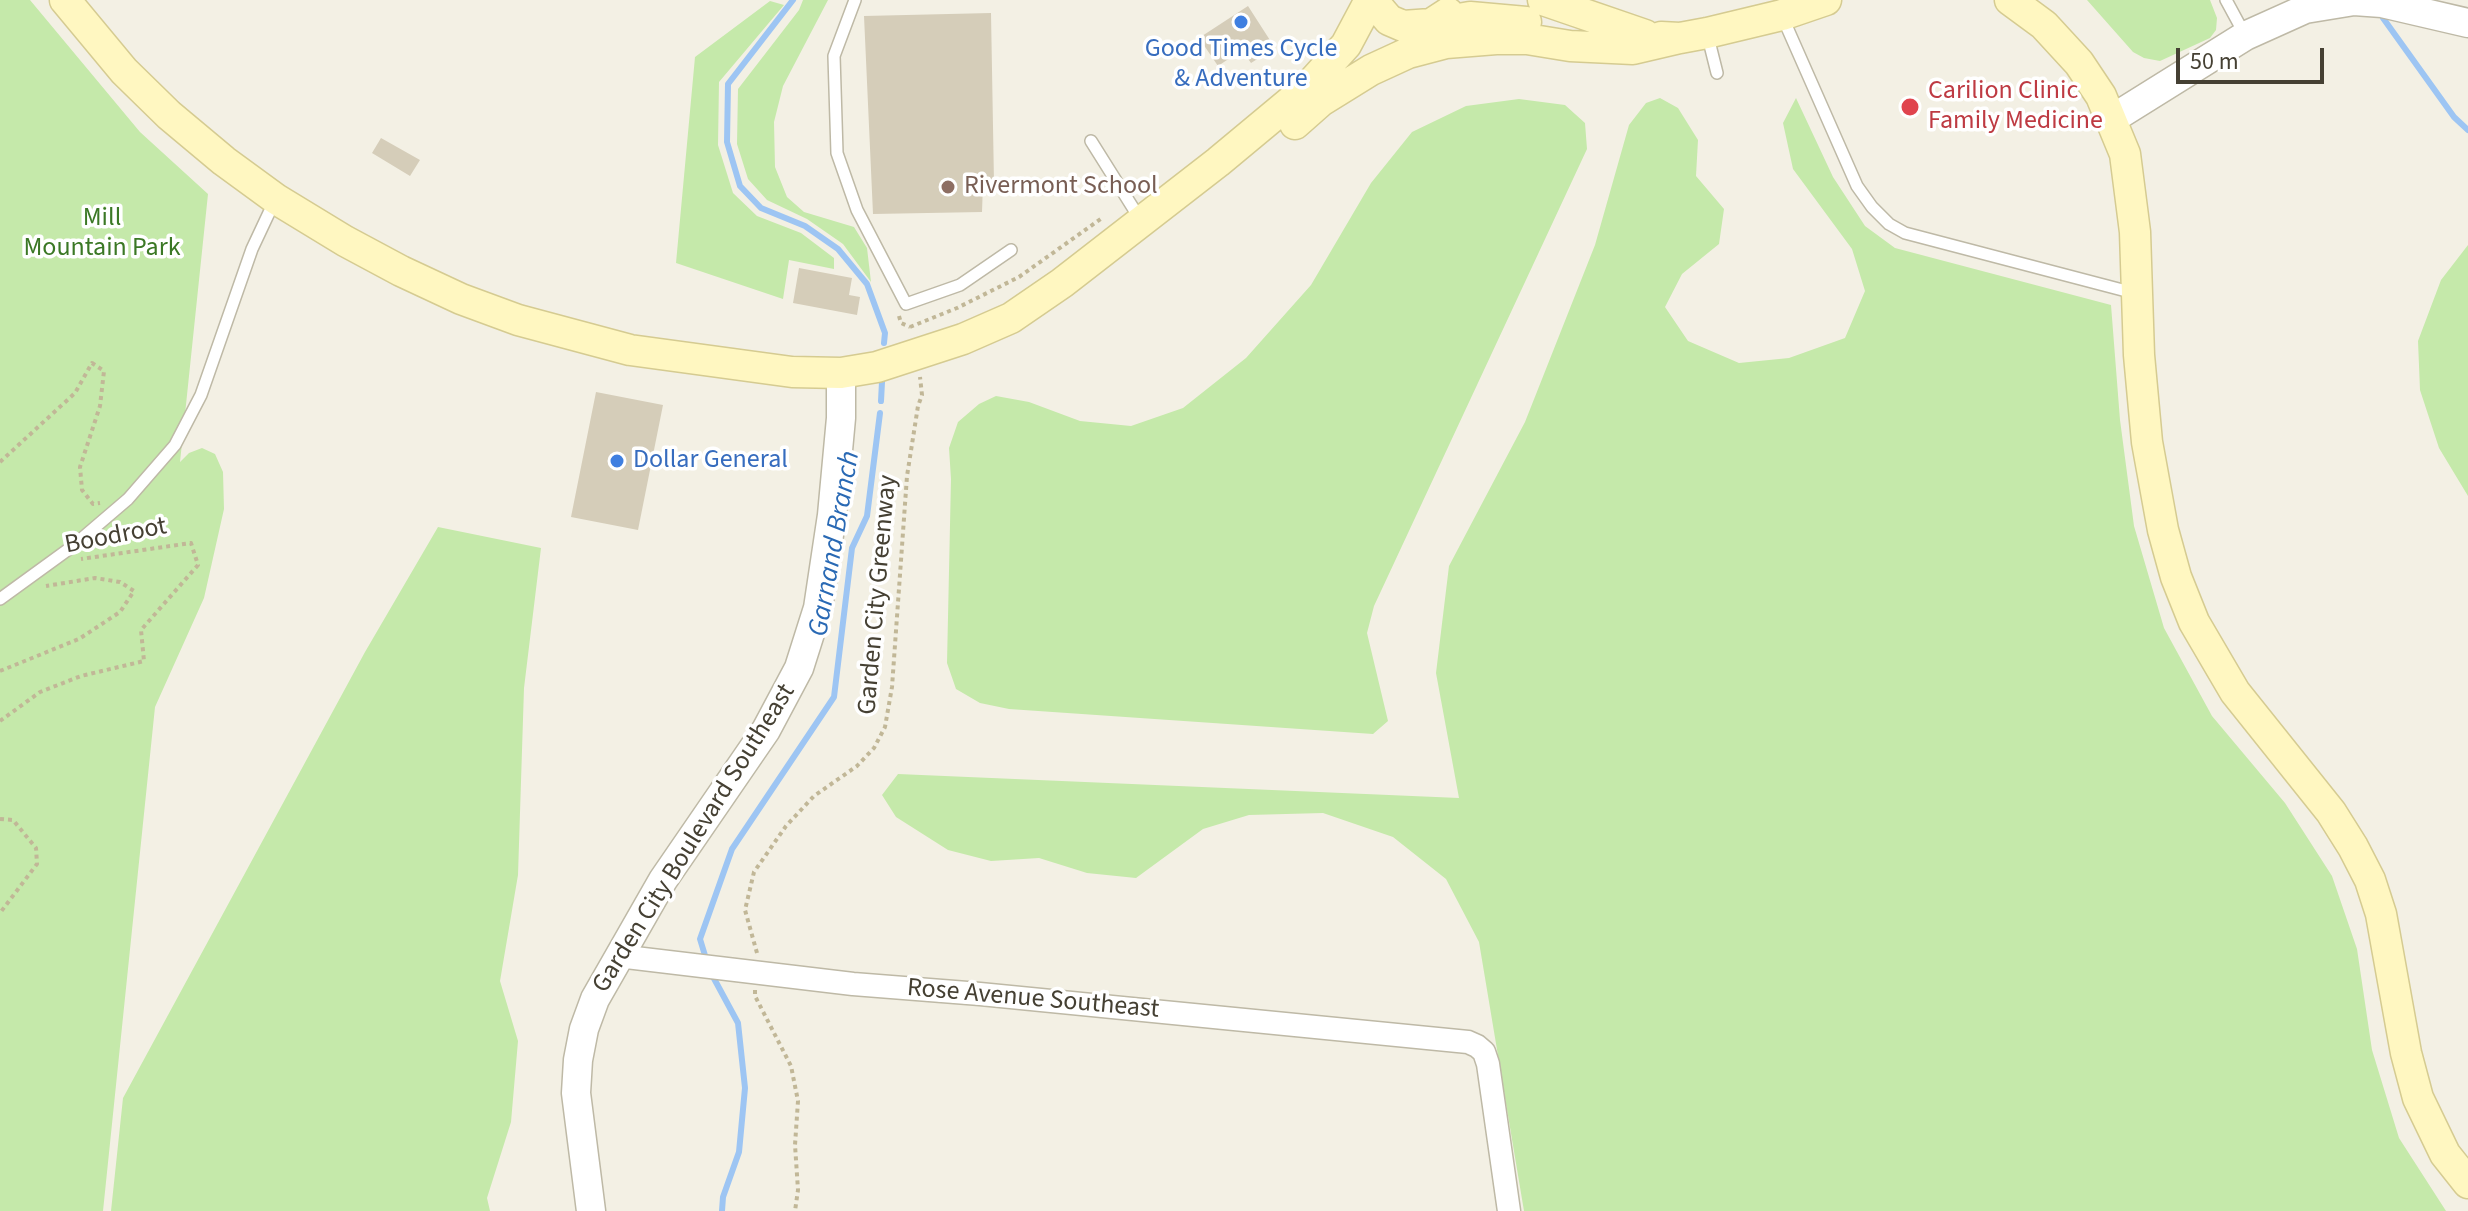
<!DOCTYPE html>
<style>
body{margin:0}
#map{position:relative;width:2468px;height:1211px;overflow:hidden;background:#f3f0e4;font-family:"Source Sans 3",sans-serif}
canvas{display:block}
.scale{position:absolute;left:2176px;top:48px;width:148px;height:36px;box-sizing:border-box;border:4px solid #454033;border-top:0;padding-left:10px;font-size:24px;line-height:28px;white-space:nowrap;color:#454033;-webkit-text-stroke:6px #fff;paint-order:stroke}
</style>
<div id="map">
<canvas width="2468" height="1211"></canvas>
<div class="scale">50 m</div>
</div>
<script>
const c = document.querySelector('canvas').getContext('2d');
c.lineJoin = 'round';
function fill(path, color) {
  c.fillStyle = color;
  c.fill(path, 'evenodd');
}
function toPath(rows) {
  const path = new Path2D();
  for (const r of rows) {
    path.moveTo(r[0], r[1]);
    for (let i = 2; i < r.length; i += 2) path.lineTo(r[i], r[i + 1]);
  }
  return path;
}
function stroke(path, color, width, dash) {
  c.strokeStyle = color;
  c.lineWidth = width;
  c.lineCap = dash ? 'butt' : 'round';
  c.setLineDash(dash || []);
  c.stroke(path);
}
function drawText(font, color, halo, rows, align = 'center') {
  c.font = font + ' "Source Sans 3",sans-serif';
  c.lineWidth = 7;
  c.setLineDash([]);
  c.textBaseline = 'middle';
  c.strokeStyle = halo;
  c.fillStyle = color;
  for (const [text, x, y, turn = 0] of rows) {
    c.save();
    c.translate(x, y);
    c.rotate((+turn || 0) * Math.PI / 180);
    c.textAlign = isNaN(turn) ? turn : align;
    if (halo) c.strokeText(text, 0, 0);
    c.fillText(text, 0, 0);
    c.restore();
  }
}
const green = toPath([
 [0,0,30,0,140,132,208,194,180,462,189,453,202,448,215,454,223,472,224,509,204,598,155,707,103,1211,0,1211],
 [803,0,828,0,783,86,774,122,775,167,787,197,804,212,854,227,867,248,871,282,843,244,807,219,767,200,748,179,737,144,738,89,799,10],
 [2087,0,2210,0,2217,18,2216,30,2210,38,2160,61,2144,58,2133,52],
 [770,1,784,5,719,82,718,145,733,193,757,216,801,233,834,258,834,269,789,260,783,299,676,263,695,57],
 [1660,98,1678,108,1698,140,1696,176,1724,209,1719,244,1682,274,1665,307,1688,341,1739,363,1789,358,1845,338,1865,291,1852,249,1793,169,1783,123,1796,98,1833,177,1865,226,1895,248,2111,305,2120,420,2134,526,2164,628,2212,716,2285,803,2332,876,2357,949,2372,1050,2399,1138,2446,1211,1524,1211,1479,942,1446,879,1393,837,1323,813,1249,815,1203,829,1136,878,1087,873,1039,858,991,861,948,850,896,817,882,795,898,774,1459,798,1436,673,1449,566,1525,422,1595,245,1629,125,1646,103],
 [1519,99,1565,105,1585,123,1587,149,1374,606,1367,633,1388,721,1373,734,1009,709,980,703,956,689,947,663,951,479,949,448,958,422,979,404,996,396,1029,402,1080,421,1131,426,1183,408,1246,358,1311,285,1371,183,1412,132,1466,106],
 [2468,245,2468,496,2439,448,2420,390,2418,341,2441,280],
 [438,527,541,548,524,688,518,875,500,981,518,1041,511,1122,487,1198,490,1211,111,1211,123,1098,365,652]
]);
const stream = toPath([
 [793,0,728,84,727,142,740,186,761,208,805,226,838,249,867,284,885,333,884,343],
 [2383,18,2454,117,2468,130],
 [881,401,882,382],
 [707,962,700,939,732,849,834,697,852,548,867,516,880,413],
 [711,973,738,1023,745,1088,739,1152,723,1197,722,1211]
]);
const building = toPath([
 [1248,6,1275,48,1251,63,1242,50,1218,66,1199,38],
 [991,13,994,183,983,184,982,212,873,214,864,16],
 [381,138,420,160,410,176,372,153],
 [799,268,852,278,849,295,860,297,857,315,793,303],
 [596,392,663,405,638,530,571,517]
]);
const path = toPath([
 [899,316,901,323,910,327],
 [910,327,957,308,1019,277,1102,218],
 [0,462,75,393,92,363,104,371,100,406,80,467,82,490,93,504,100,503],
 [0,671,79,639,120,612,134,591,120,582,95,578,46,586],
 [0,721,40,692,81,676,144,661,141,630,198,565,191,543,81,559],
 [0,819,13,820,36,848,37,864,0,913],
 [757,953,745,910,754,872,786,826,814,796,857,766,874,748,885,727,892,687,907,476,918,406,922,395,920,377],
 [755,990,755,996,791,1066,798,1101,795,1145,798,1190,795,1211]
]);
const service = toPath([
 [855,0,834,56,837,153,857,210,906,304,960,285,1011,250],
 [2226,0,2245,35],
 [1782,16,1857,186,1872,207,1889,224,1905,233,2134,293],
 [1707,33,1717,73],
 [1091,141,1140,219],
 [0,599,73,546,128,499,175,445,201,395,252,249,275,200]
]);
const minor = toPath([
 [618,956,853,984,980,994,1468,1042,1477,1046,1484,1052,1488,1064,1509,1211]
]);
const tertiary = toPath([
 [2112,119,2245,36,2305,9,2354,1,2382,3,2468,23],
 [591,1211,576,1093,578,1060,584,1029,595,999,663,880,766,730,799,668,818,608,832,515,841,418,841,373]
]);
const secondary = toPath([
 [65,0,124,71,169,115,224,161,276,199,345,241,401,271,461,299,518,320,630,350,792,372,841,373,877,367,963,339,1011,318,1062,283,1218,162,1307,88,1346,45,1370,0],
 [1372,0,1389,20,1403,26,1431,24,1448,13],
 [1543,0,1645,35],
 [2010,0,2044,25,2079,63,2101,96,2125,154,2135,232,2139,355,2147,442,2163,530,2176,577,2194,622,2235,692,2331,812,2353,847,2370,880,2381,914,2406,1053,2418,1098,2445,1154,2468,1183],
 [1431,24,1470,17,1526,22],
 [1661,37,1680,38,1707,33,1782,15,1826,0],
 [1295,124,1321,101,1371,70,1408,53,1446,43,1496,39,1527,39,1570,46,1633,49,1680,38]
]);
const markers = [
 [1241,22,8,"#3f7fe0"],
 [1910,107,10,"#e0444e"],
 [948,187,8,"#8d6e63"],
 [617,461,8,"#3f7fe0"]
];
const shopNames = [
 ["Good Times Cycle",1241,50],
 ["& Adventure",1241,80],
 ["Dollar General",633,461,"left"]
];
const healthNames = [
 ["Carilion Clinic",1928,92],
 ["Family Medicine",1928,122]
];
const educationNames = [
 ["Rivermont School",964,187]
];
const parkNames = [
 ["Mill",102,219],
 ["Mountain Park",102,249]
];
const streetNames = [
 ["Boodroot",116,537,-11],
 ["Garden City Greenway",879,595,-85],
 ["Garden City Boulevard Southeast",695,839,-58],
 ["Rose Avenue Southeast",1033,1000,5]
];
const waterNames = [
 ["Garnand Branch",836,544,-80]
];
fill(green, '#c5e9aa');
stroke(stream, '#9dc5f3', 6);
fill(building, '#d5cdb9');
stroke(service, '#beb9a6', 14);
stroke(minor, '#beb9a6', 25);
stroke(tertiary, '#beb9a6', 31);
stroke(secondary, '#d5cb91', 33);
stroke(path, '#c1b797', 4, [4, 4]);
stroke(service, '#fff', 11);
stroke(minor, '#fff', 22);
stroke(tertiary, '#fff', 28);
stroke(secondary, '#fff7c1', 30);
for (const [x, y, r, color] of markers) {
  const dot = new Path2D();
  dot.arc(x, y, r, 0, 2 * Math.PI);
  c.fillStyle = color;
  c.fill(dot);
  stroke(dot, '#fff', 3);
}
drawText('26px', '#366cbe', '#fff', shopNames);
drawText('26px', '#be3a42', '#fff', healthNames, 'left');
drawText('26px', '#785e54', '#fff', educationNames, 'left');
drawText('26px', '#3b7825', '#fff', parkNames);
drawText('26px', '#454033', '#fff', streetNames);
drawText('italic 28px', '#2969b4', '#fff', waterNames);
</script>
